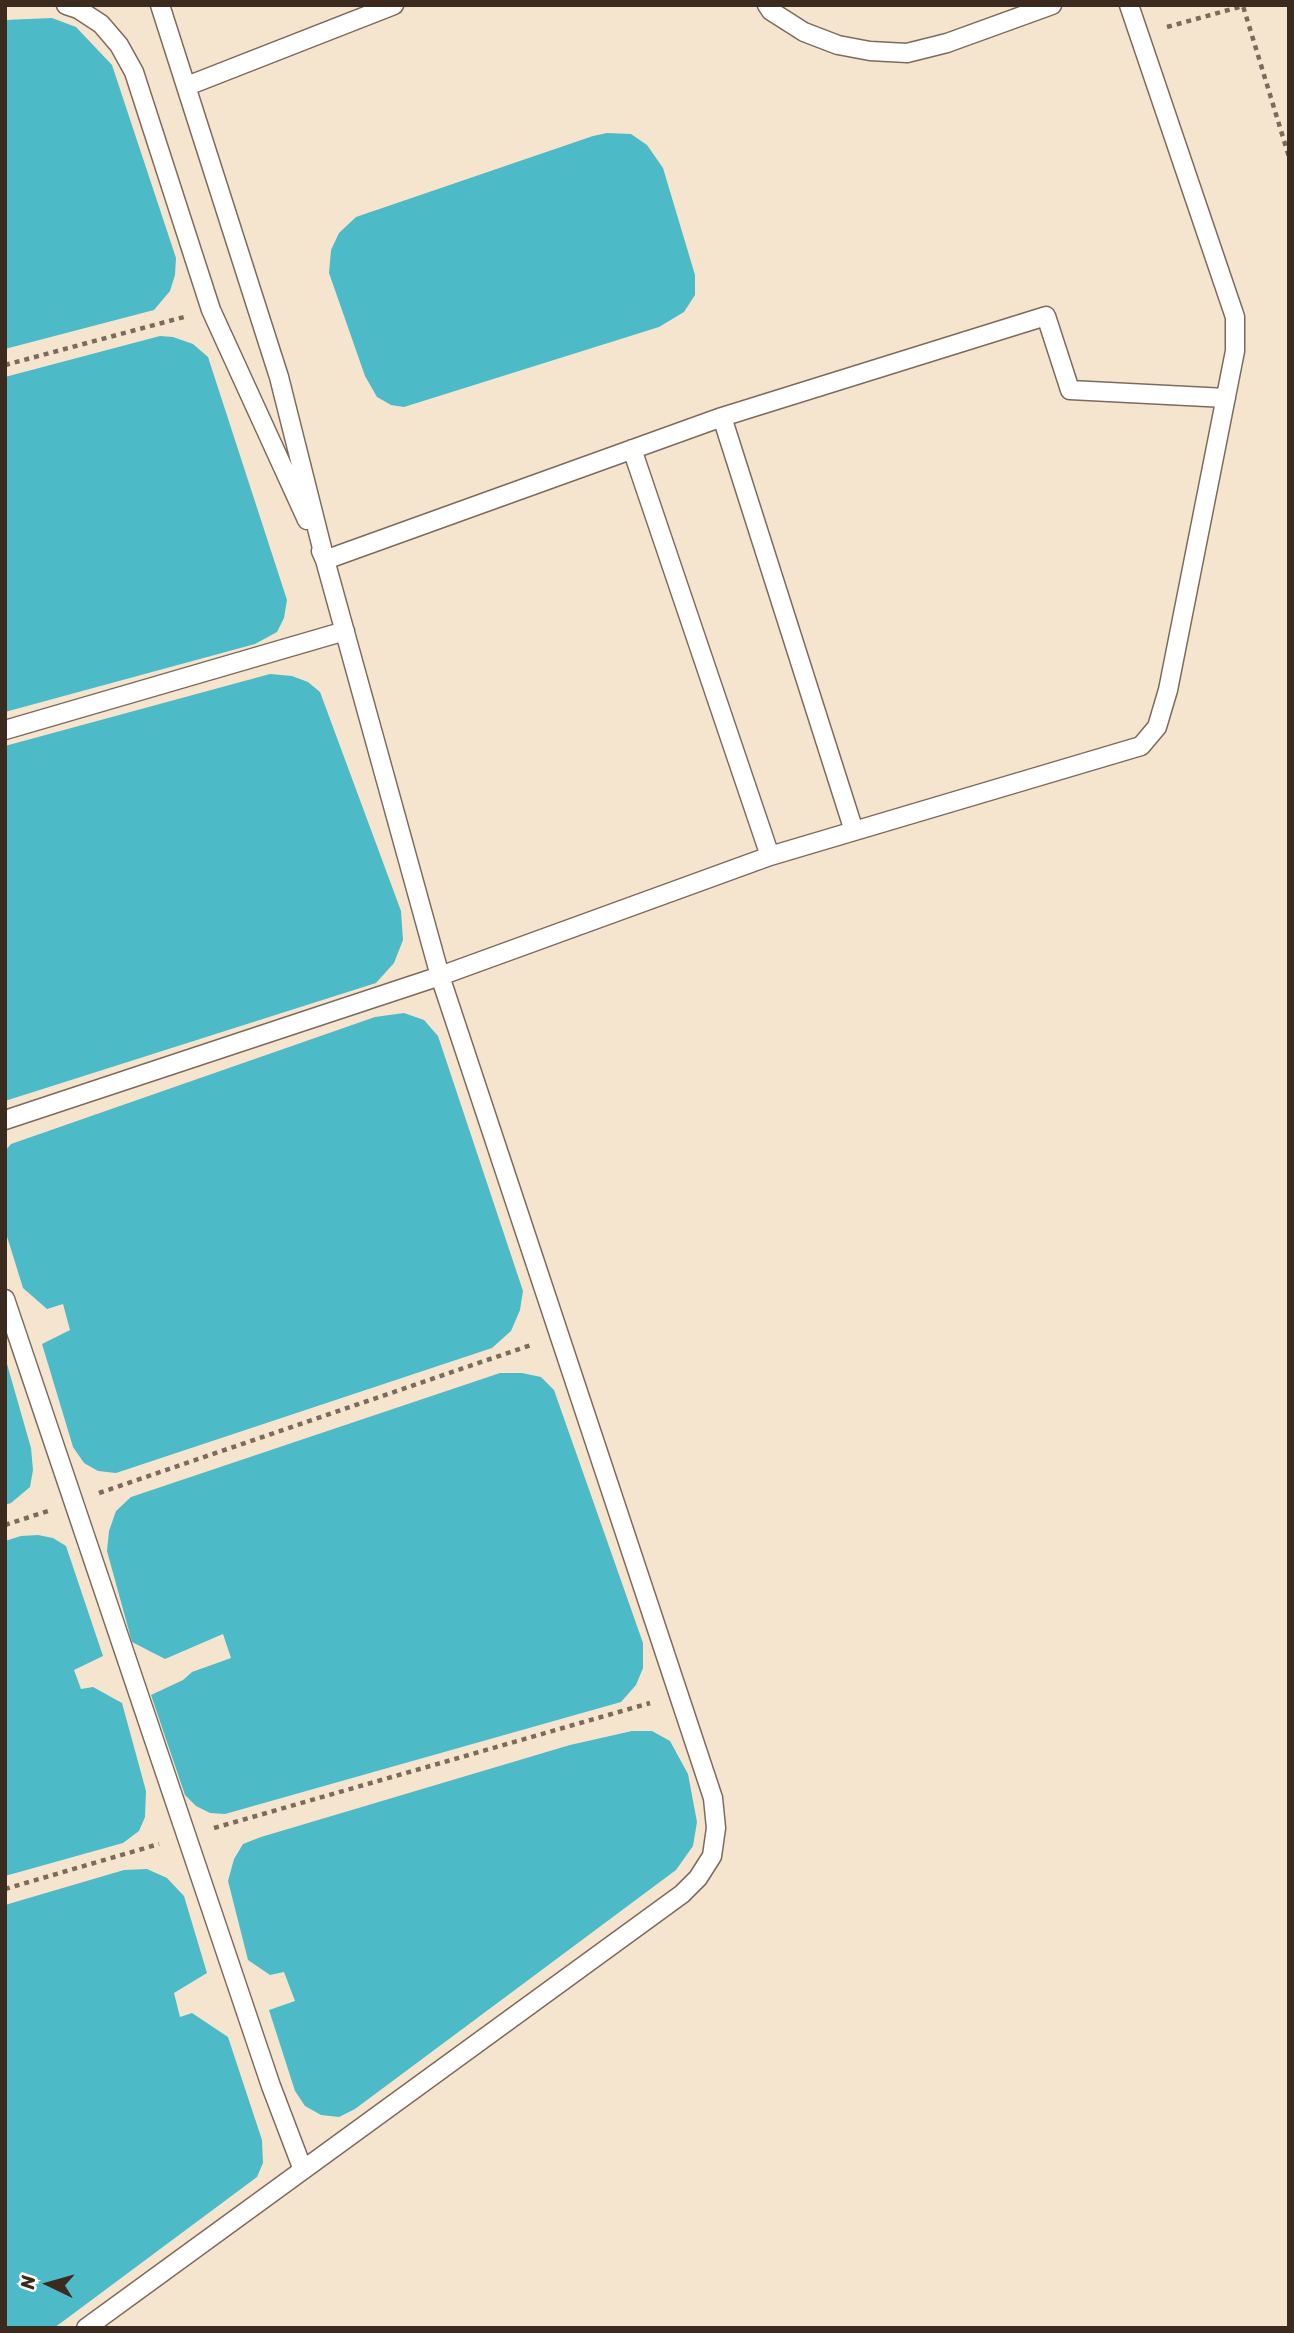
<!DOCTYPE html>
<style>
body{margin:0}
#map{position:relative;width:1294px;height:2333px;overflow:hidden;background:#f6e5ce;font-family:Sriracha,sans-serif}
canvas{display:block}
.frame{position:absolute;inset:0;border:7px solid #3b2a1e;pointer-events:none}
.north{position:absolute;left:14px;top:2249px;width:70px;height:70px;-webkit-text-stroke:5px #fdfcf7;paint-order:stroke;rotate:275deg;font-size:19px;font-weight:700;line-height:28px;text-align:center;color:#3b2a1e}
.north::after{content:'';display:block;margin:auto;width:24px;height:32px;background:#3b2a1e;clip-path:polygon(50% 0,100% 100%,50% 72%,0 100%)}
</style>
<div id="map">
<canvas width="1294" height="2333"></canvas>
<div class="frame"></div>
<div class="north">N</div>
</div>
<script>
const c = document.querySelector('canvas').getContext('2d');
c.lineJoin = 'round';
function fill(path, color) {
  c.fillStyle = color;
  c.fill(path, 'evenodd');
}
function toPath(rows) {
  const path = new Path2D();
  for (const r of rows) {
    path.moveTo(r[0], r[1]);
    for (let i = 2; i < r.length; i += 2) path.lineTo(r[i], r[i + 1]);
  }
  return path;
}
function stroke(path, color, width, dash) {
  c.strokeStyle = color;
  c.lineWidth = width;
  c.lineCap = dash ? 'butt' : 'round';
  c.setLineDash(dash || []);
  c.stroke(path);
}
const water = toPath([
 [52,18,76,27,112,65,176,258,175,275,170,291,154,310,5,349,5,20],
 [607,133,631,134,647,145,663,168,695,275,695,295,684,312,659,327,404,407,391,405,377,397,365,376,329,273,331,250,339,233,356,217,593,136],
 [160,336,173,337,193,344,208,357,287,600,284,618,277,632,255,644,5,712,5,377],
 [270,674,292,676,308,682,320,692,401,911,403,940,394,963,376,983,5,1101,5,746],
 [404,1013,424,1020,438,1036,523,1291,520,1310,511,1331,492,1348,116,1473,98,1471,84,1463,73,1447,42,1344,70,1330,63,1304,47,1309,23,1288,5,1230,5,1151,11,1144,375,1017],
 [5,1357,31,1448,33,1470,30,1487,11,1503,5,1505],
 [500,1373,522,1373,541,1377,554,1390,643,1643,643,1668,636,1685,621,1702,225,1814,210,1813,196,1806,185,1795,151,1695,183,1680,192,1672,231,1658,223,1634,165,1659,132,1642,107,1551,109,1531,116,1511,131,1497],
 [38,1535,53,1538,66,1546,103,1656,74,1670,81,1689,93,1687,122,1703,146,1791,145,1817,139,1831,123,1843,5,1876,5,1541,21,1536],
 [632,1731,652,1731,670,1741,688,1774,697,1822,693,1846,676,1870,355,2109,339,2117,321,2115,305,2106,295,2091,269,2010,295,2001,284,1972,270,1975,248,1960,228,1881,234,1859,243,1844,261,1837,570,1745],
 [147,1869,167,1878,184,1896,207,1973,174,1993,180,2017,192,2013,228,2037,262,2140,263,2163,257,2177,54,2328,5,2328,5,1905,124,1870]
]);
const path = toPath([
 [1167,27,1243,6,1289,157],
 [5,365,184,317],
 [99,1493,531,1345],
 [5,1525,48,1511],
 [214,1828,650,1703],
 [5,1889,159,1844]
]);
const service = toPath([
 [66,5,78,9,101,24,119,45,134,72,211,310,307,520],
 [767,5,771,11,804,32,838,45,870,51,907,53,947,43,1052,5],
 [187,86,394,5],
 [722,417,854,831],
 [632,449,770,856],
 [321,551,325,560,722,417,1046,316,1070,390,1226,398],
 [5,730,345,631],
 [5,1120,440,976,770,856,1141,746,1157,727,1168,690,1235,351,1235,317,1129,5],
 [5,1299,271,2086,303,2170],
 [86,2328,682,1894,698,1878,712,1856,716,1828,713,1798,440,976,325,560,279,377,160,5]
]);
fill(water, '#4dbac8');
stroke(service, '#7c6b5c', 21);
stroke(path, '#7c6b5c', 4.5, [5, 5]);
stroke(service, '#fff', 18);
</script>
